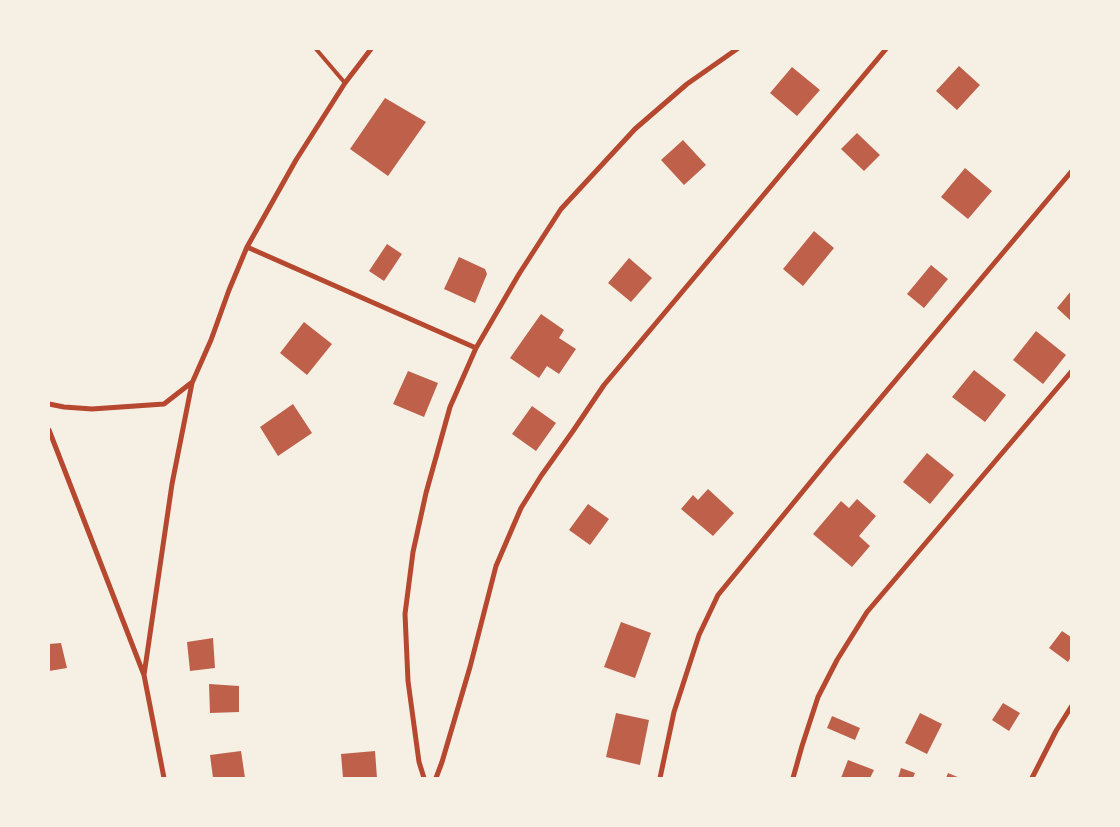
<!DOCTYPE html>
<style>
body{margin:0}
#map{position:relative;width:1120px;height:827px;overflow:hidden;background:#f6efe4;font-family:Barlow,sans-serif}
canvas{display:block}
.frame{position:absolute;inset:0;border:50px solid #f6efe4;pointer-events:none}
</style>
<div id="map">
<canvas width="1120" height="827"></canvas>
<div class="frame"></div>
</div>
<script>
const c = document.querySelector('canvas').getContext('2d');
c.lineJoin = 'round';
function fill(path, color) {
  c.fillStyle = color;
  c.fill(path, 'evenodd');
}
function toPath(rows) {
  const path = new Path2D();
  for (const r of rows) {
    path.moveTo(r[0], r[1]);
    for (let i = 2; i < r.length; i += 2) path.lineTo(r[i], r[i + 1]);
  }
  return path;
}
function stroke(path, color, width, dash) {
  c.strokeStyle = color;
  c.lineWidth = width;
  c.lineCap = dash ? 'butt' : 'round';
  c.setLineDash(dash || []);
  c.stroke(path);
}
const building = toPath([
 [959,66,980,85,957,110,936,91],
 [792,67,820,90,797,116,770,93],
 [385,98,426,122,388,176,350,149],
 [857,133,880,155,864,171,841,149],
 [683,140,706,165,684,185,661,160],
 [965,168,992,191,968,219,941,197],
 [814,231,834,248,803,286,783,269],
 [387,244,402,254,384,281,369,271],
 [459,257,485,269,487,274,475,303,444,289],
 [629,258,652,278,631,302,608,283],
 [931,265,948,279,924,308,907,294],
 [1071,291,1071,321,1057,308],
 [541,314,564,330,559,338,576,349,559,374,547,366,539,378,510,358],
 [304,322,332,344,307,375,280,353],
 [1036,331,1066,355,1043,384,1013,360],
 [974,370,1006,395,985,422,952,397],
 [408,371,438,383,424,417,393,404],
 [293,404,312,433,278,456,260,427],
 [532,406,556,423,536,451,512,434],
 [927,453,954,475,930,504,903,482],
 [708,489,734,513,713,536,681,509,693,495,698,500],
 [857,499,876,516,859,536,870,546,852,567,813,534,841,501,849,508],
 [588,504,609,519,590,545,569,530],
 [621,622,651,633,635,678,604,667],
 [1062,631,1071,637,1071,657,1068,662,1049,648],
 [213,638,215,668,190,671,187,642],
 [61,643,67,668,49,671,49,644],
 [209,684,239,686,239,712,210,713],
 [1003,703,1020,713,1009,731,992,720],
 [616,713,649,720,640,765,606,757],
 [920,713,942,724,927,754,905,743],
 [832,716,860,728,855,740,827,728],
 [241,751,245,778,213,778,210,755],
 [375,751,377,778,343,778,341,754],
 [848,760,874,770,870,778,841,778],
 [901,768,915,773,913,778,898,778],
 [948,773,960,778,946,778]
]);
const service = toPath([
 [316,49,345,83]
]);
const minor = toPath([
 [247,247,476,348],
 [49,404,64,407,92,409,164,404,191,383],
 [49,430,144,675,164,778],
 [144,675,172,484,192,383,211,340,229,290,247,247,296,160,345,83,371,49],
 [424,778,419,762,408,681,405,614,413,552,426,493,450,407,476,348,519,274,561,209,635,129,687,84,737,49],
 [436,778,442,762,470,667,496,566,521,508,541,476,573,431,604,385,886,49],
 [660,778,674,712,699,635,718,595,831,457,1071,172],
 [793,778,802,746,818,697,837,660,867,612,1071,372],
 [1032,778,1056,731,1071,707]
]);
fill(building, '#bf614a');
stroke(service, '#b5482f', 4);
stroke(minor, '#b5482f', 5);
</script>
